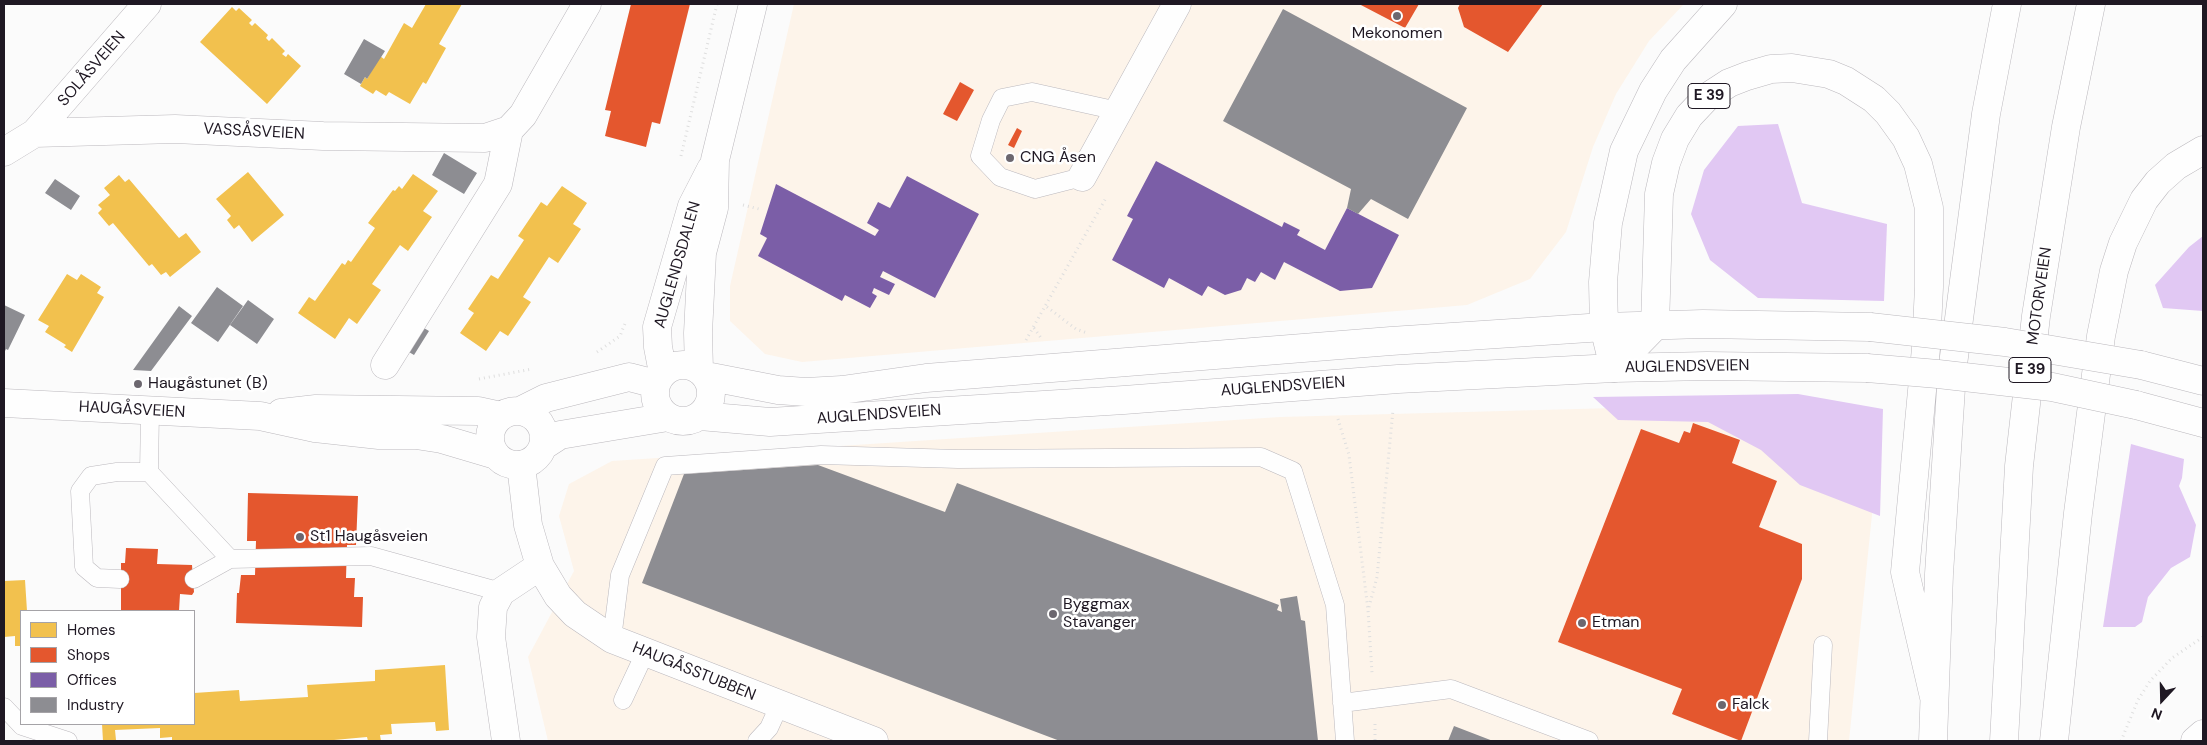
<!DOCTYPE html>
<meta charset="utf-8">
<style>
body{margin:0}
#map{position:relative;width:2207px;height:745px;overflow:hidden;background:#fbfbfb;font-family:"DM Sans",sans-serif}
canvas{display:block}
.frame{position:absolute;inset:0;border:5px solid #1f1823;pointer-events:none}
.legend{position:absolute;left:20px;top:610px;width:175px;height:115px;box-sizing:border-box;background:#fff;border:1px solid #a5a3a7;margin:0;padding:6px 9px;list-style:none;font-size:15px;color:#1f1823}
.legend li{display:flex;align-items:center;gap:10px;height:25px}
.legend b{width:25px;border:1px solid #a5a3a7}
.north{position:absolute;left:2137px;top:675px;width:50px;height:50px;-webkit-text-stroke:4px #fff;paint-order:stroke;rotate:201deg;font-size:14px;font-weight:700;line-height:20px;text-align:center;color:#1f1823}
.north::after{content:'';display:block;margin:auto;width:18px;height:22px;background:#1f1823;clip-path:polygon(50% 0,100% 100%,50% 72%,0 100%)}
</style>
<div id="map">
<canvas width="2207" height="745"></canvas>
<div class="frame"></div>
<ul class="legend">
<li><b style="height:14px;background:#f2c14e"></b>Homes</li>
<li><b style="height:14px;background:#e4572e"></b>Shops</li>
<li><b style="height:14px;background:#7b5ea7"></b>Offices</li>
<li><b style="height:14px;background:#8d8d92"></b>Industry</li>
</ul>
<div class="north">N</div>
</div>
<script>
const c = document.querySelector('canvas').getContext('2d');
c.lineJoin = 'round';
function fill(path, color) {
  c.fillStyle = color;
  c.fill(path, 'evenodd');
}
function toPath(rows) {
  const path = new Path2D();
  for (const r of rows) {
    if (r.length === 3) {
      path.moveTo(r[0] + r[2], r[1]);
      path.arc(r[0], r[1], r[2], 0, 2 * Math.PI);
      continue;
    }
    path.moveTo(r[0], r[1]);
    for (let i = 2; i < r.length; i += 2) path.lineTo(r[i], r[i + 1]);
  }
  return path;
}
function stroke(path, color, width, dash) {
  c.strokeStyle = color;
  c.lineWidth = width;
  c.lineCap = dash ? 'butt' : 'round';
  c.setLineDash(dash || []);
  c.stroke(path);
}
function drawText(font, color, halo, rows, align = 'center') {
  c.font = font + ' "DM Sans",sans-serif';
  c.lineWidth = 5;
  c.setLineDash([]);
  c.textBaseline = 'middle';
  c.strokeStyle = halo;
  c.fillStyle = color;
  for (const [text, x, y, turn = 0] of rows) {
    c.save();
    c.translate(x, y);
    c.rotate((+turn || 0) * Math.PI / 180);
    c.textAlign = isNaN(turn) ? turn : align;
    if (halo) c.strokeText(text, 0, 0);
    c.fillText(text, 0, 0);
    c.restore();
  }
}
const commercial = toPath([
 [794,4,1684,4,1649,41,1616,94,1593,147,1566,232,1530,279,1467,305,802,362,765,354,730,321,730,286],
 [1651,407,1845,441,1876,475,1849,741,548,741,528,657,574,571,559,516,569,484,612,461,1280,417]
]);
const forest = toPath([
 [1778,124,1802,203,1887,224,1884,301,1758,298,1710,260,1691,214,1704,170,1738,126],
 [2203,236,2203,311,2163,308,2155,285,2189,247],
 [1798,394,1883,409,1880,516,1800,485,1761,450,1708,422,1618,420,1593,397],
 [2131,444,2184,459,2182,478,2179,486,2196,525,2190,557,2171,568,2148,597,2142,622,2135,627,2103,627]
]);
const homes = toPath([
 [426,4,462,4,439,44,446,48,426,84,423,82,410,104,389,92,386,96,376,90,373,94,360,86,365,77,367,79,380,56,384,59,404,23,412,28],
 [232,7,236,11,239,8,252,20,249,23,252,26,255,23,268,35,266,38,269,41,272,38,285,51,282,54,286,57,288,54,301,66,267,104,200,42],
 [248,172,284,215,252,242,239,225,234,229,227,220,231,216,216,199],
 [413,174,438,191,423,211,432,217,408,251,400,245,372,284,381,290,357,324,349,318,335,339,298,313,309,297,315,301,342,263,345,265,348,260,351,262,375,228,368,223,393,190,395,191,399,186,402,189],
 [119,175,125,182,129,179,179,238,186,233,201,252,170,277,166,272,161,275,152,264,149,266,113,223,109,226,98,213,102,209,98,205,110,195,104,188],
 [562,186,587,203,573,224,581,229,558,263,549,257,523,297,531,302,508,336,500,331,486,351,460,333,474,313,468,309,491,275,498,279,524,240,518,236,541,202,547,206],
 [67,274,77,280,81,274,101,287,97,293,104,297,72,352,64,347,66,345,45,332,49,326,38,320],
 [25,580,27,611,21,611,21,646,15,646,15,636,4,637,4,581],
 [445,665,449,730,436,731,435,722,391,724,392,734,380,735,381,741,368,741,367,737,323,741,172,741,172,737,160,738,160,728,115,730,116,740,103,741,102,724,194,724,194,693,239,690,240,701,308,697,307,685,375,681,375,670]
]);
const shops = toPath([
 [631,4,690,4,660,124,652,122,646,147,605,136,611,111,605,110],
 [1359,4,1419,4,1405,28],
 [1460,4,1543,4,1508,52,1464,27,1458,8],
 [960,82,974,90,957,121,943,114],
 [1017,128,1022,131,1014,148,1008,145],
 [1693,423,1740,440,1732,463,1777,481,1759,527,1802,544,1802,579,1741,741,1672,714,1682,689,1558,642,1641,429,1679,443,1684,431,1690,433],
 [248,493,358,496,356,545,347,545,346,578,355,578,354,597,363,597,362,627,236,623,237,593,239,593,241,575,255,575,256,541,247,541],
 [126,548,158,549,157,564,192,565,194,592,192,595,180,594,179,611,121,611,121,563,125,563]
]);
const offices = toPath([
 [1156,161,1282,227,1284,222,1300,230,1297,235,1325,250,1347,208,1399,235,1372,288,1340,291,1284,262,1275,280,1261,272,1255,282,1247,278,1241,290,1225,295,1208,286,1202,296,1169,278,1164,288,1112,260,1133,219,1127,216],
 [907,176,979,214,935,298,883,271,880,277,895,284,889,295,874,288,872,293,877,296,870,308,845,295,842,301,758,256,767,238,760,234,776,184,875,236,879,230,867,223,878,202,890,208]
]);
const industry = toPath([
 [1283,9,1467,108,1408,219,1371,199,1358,214,1347,208,1351,189,1223,121],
 [364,39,385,51,367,79,365,77,361,84,344,74],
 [444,153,477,173,464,194,432,175],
 [55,179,80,196,71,210,45,193],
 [217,287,243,306,218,342,191,323],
 [248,300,274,319,257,344,230,325],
 [4,305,25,315,8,350,6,349,4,353],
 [179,306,192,316,151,371,133,370],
 [417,324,429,331,414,355,402,348],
 [818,465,945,512,957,483,1279,605,1277,610,1282,612,1280,599,1297,596,1301,620,1305,621,1318,741,1060,741,642,583,684,474],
 [1454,726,1493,741,1448,741]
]);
const path = toPath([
 [681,156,717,4],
 [743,205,759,209],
 [1047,307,1076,329,1087,333],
 [1034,328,1041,338],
 [1026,340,1106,198],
 [597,352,620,336,626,321],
 [479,379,532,369],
 [1338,419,1349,455,1368,610,1372,673],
 [1369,607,1377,577,1393,410],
 [1375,724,1375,741],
 [2121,741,2138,700,2150,681,2172,658,2203,637]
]);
const lane = toPath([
 [1082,177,1035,189,1000,177,980,156,991,120,1002,98,1032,92,1118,111],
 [150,411,149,472,230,559,371,556,501,592],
 [120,579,97,578,84,567,80,491,91,476,117,472,149,472],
 [194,579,230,559],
 [612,639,620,575,665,466,821,455,958,459,1261,457,1293,471,1335,605,1345,741],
 [623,700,645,653],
 [1342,703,1451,689,1589,741],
 [4,707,22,726,68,741],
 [757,741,769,728,779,706],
 [1818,741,1823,645]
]);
const street = toPath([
 [35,133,147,4],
 [4,152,35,133,175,129,323,136,485,138,509,130,523,115,587,4],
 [1082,177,1177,4],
 [385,365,498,184,509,130],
 [540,566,558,596,575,614,612,639,874,741],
 [506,741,491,637,493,607,501,592,540,566,528,525,521,465],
 [2195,741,2203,734]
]);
const secondary = toPath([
 [683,393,28],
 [2141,365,2203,381],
 [699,370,698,333,702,253,714,208,715,160,753,4],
 [663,373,658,347,657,327,692,206,711,169],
 [706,376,778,390,806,392,842,390,926,378,1391,341,1604,327,1703,324,1870,327],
 [4,403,260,416,315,428,379,435,416,435,442,439,496,455],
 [2136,405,2203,423],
 [520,411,546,398,629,377,656,384],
 [517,438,27],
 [281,413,316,409,478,411,501,416],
 [700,416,770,422,1124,400,1398,379,1614,368,1707,366,1867,368],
 [543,446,560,435,668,417]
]);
const highway = toPath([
 [1614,368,1655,326,1659,194,1666,163,1675,139,1689,116,1706,98,1729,83,1747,76,1771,69,1792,68,1829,74,1846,81,1874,99,1888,113,1906,138,1918,164,1929,208,1929,287,1926,348,1905,572,1934,697],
 [1614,368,1604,327,1603,282,1608,223,1624,151,1653,91,1673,60,1723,4],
 [1933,741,1939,574,1952,372,1986,114,2007,4],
 [2004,741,2019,466,2036,316,2066,127,2091,4],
 [2054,741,2078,513,2101,336,2114,271,2123,243,2144,200,2158,182,2176,166,2203,150]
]);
const secondaryBridge = toPath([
 [1870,327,2005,342,2141,365],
 [1867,368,1938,374,2052,387,2136,405]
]);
const markers = [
 [1397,16,5,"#6c676f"],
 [1010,158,5,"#6c676f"],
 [138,384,5,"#6c676f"],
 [300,537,5,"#6c676f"],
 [1053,614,5,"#6c676f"],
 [1582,623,5,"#6c676f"],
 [1722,705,5,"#6c676f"]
];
const shields = [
 [1709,96,42],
 [2030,370,42]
];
const shieldNames = [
 ["E 39",1709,96],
 ["E 39",2030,370]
];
const poiNames = [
 ["Mekonomen",1397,34,"center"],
 ["CNG Åsen",1020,158],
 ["Haugåstunet (B)",148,384],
 ["St1 Haugåsveien",310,537],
 ["Byggmax",1063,605],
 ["Stavanger",1063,623],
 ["Etman",1592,623],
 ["Falck",1732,705]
];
const streetNames = [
 ["SOLÅSVEIEN",92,69,-49],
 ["VASSÅSVEIEN",254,132,3],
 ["AUGLENDSDALEN",678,265,-74],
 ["MOTORVEIEN",2040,296,-82],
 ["AUGLENDSVEIEN",1687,367,-1],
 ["AUGLENDSVEIEN",1283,387,-4],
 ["HAUGÅSVEIEN",132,410,3],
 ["AUGLENDSVEIEN",879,415,-4],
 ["HAUGÅSSTUBBEN",694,672,22]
];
fill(commercial, '#fdf4ea');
fill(forest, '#e1c8f3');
fill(homes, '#f2c14e');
fill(shops, '#e4572e');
fill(offices, '#7b5ea7');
fill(industry, '#8d8d92');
stroke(lane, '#bbb8bd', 19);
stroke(street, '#bbb8bd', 29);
stroke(secondary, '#bbb8bd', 29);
stroke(highway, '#bbb8bd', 29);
stroke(path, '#dedede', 3, [1, 4]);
stroke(lane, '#fefefe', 18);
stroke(street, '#fefefe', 28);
stroke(secondary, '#fefefe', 28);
stroke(highway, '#fefefe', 28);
stroke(secondaryBridge, '#bbb8bd', 29, []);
stroke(secondaryBridge, '#fefefe', 28);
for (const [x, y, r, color] of markers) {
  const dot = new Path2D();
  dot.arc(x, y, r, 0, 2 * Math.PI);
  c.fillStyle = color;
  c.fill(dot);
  stroke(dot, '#fff', 2);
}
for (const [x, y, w] of shields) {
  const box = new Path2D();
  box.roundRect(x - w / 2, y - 12.5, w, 25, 4);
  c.fillStyle = '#fff';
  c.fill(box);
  stroke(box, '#1f1823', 1);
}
drawText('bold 15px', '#1f1823', null, shieldNames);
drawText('16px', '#1f1823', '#fff', poiNames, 'left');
drawText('16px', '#1f1823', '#fff', streetNames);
</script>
